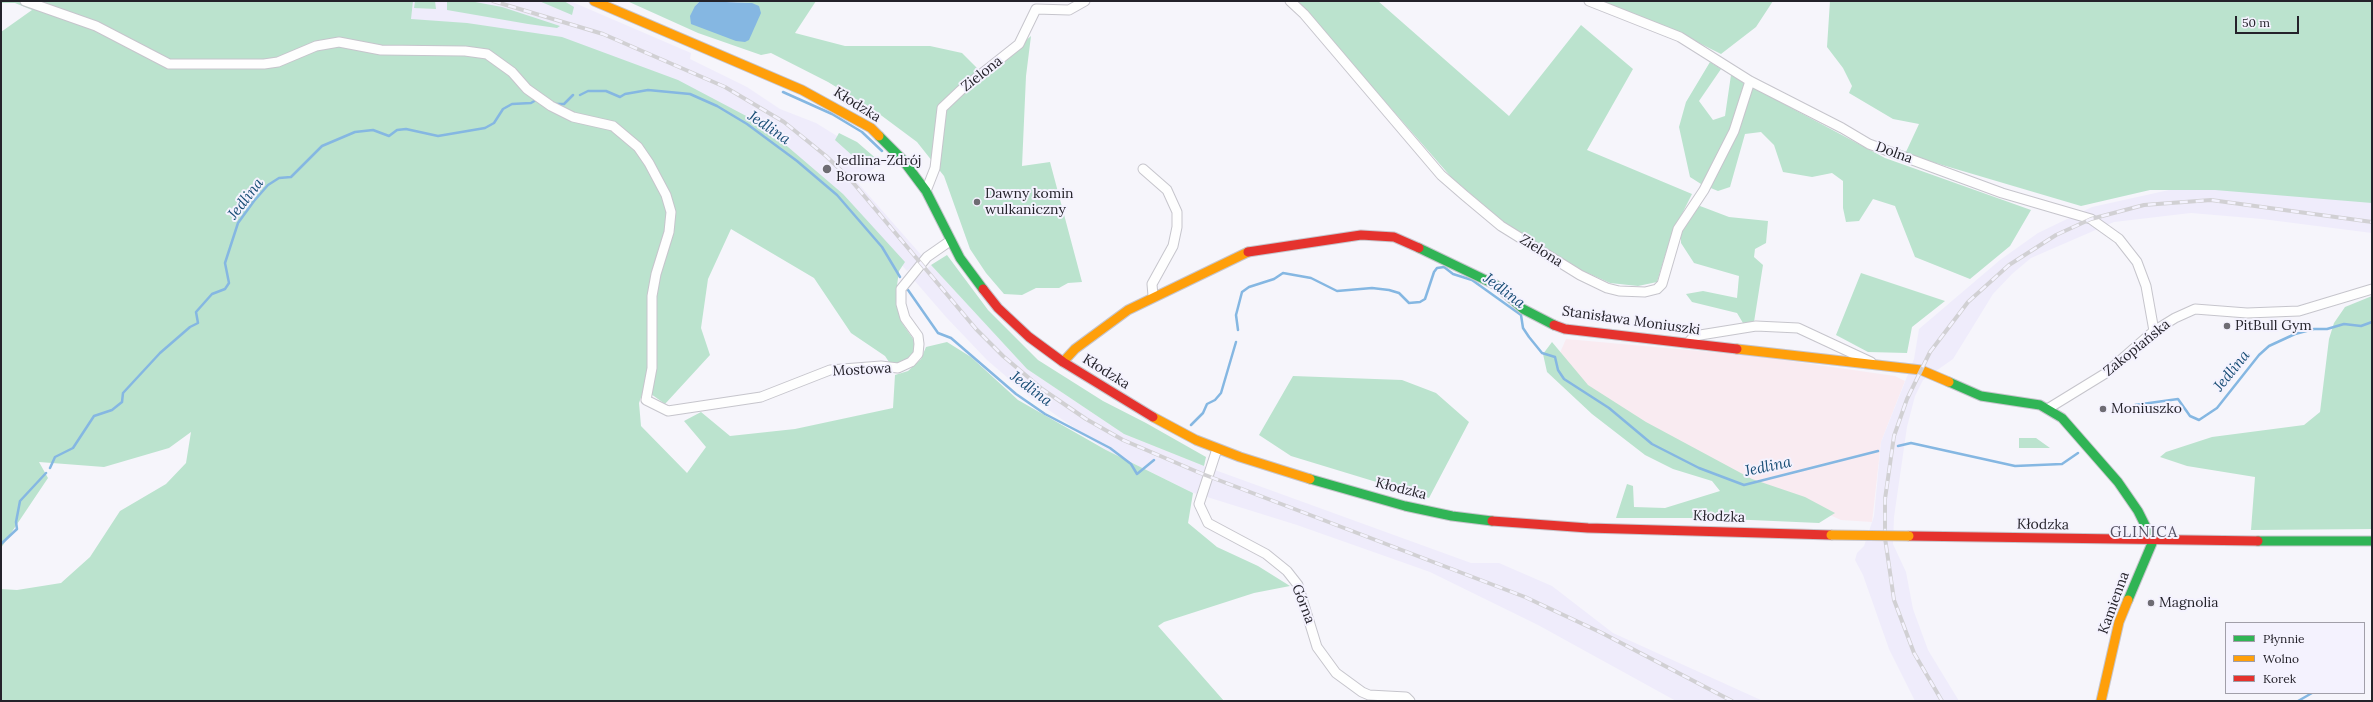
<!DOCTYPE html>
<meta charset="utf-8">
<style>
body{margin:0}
#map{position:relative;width:2373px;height:702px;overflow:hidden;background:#f6f5fb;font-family:Lora,serif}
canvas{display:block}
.frame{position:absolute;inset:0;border:2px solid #24222a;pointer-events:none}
.legend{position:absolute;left:2225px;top:622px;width:140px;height:72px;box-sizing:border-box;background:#f4f2fe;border:1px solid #a19fa9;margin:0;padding:5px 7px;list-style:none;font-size:12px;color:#24222a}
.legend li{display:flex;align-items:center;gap:8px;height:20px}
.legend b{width:20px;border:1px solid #a19fa9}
.scale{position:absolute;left:2235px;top:16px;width:64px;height:18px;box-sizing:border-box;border:2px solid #24222a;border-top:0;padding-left:5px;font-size:12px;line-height:14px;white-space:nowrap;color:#24222a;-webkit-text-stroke:3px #f4f2fe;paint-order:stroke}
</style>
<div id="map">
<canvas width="2373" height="702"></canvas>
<div class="frame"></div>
<ul class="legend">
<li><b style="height:5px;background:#30b455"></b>Płynnie</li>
<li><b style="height:5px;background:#ff9f0a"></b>Wolno</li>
<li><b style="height:5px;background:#e5322d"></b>Korek</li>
</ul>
<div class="scale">50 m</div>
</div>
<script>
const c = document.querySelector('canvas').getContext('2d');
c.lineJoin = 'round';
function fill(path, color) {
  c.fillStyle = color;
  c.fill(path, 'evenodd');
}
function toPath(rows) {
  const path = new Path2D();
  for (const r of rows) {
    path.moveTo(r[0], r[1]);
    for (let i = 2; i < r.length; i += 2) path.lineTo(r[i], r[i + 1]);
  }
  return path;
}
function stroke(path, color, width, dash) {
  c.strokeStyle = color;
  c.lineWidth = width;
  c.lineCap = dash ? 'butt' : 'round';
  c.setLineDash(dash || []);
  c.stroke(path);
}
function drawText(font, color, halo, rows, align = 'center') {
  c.font = font + ' Lora,serif';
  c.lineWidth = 4;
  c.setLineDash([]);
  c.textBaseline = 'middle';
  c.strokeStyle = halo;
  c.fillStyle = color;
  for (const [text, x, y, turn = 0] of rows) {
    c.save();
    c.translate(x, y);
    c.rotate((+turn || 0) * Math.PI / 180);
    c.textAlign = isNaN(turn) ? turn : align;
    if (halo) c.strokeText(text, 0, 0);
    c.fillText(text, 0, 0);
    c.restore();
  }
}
const industrial = toPath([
 [1566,339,1755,356,1895,376,1905,381,1881,442,1872,522,1841,520,1669,443,1565,369,1559,355]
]);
const built = toPath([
 [368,1,570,1,691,53,690,59,747,87,780,109,816,123,858,149,878,165,857,182,923,257,907,271,886,248,366,36],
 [2210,181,2372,196,2372,233,2262,219,2191,213,2114,222,2031,258,2012,274,1993,294,1953,359,1923,380,1915,396,1907,427,1894,517,1893,544,1906,572,1913,609,1928,650,1959,701,1915,701,1889,649,1863,575,1855,560,1857,553,1864,546,1874,516,1881,442,1914,359,1919,329,2000,260,2038,233,2092,207],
 [931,265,1027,369,1124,434,1204,466,1471,563,1499,563,1552,586,1613,633,1763,701,1676,701,1538,625,1430,572,1297,525,1191,492,1106,450,1030,397,987,360,946,317,914,280]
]);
const green = toPath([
 [1,1,413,1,411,19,467,23,562,37,678,80,750,118,774,135,843,194,905,262,899,271,896,293,902,323,916,343,918,354,911,362,891,365,885,356,851,333,814,278,731,229,708,279,701,328,710,355,665,404,644,389,639,403,641,426,687,473,706,447,684,421,701,412,730,436,795,429,893,408,895,375,908,371,921,359,926,347,947,342,971,357,1018,400,1106,450,1193,493,1188,523,1217,547,1258,566,1290,586,1254,593,1164,622,1158,626,1224,701,1,701,1,589,17,590,61,583,90,557,120,511,166,484,186,463,191,432,169,448,104,467,39,462,48,478,1,548,1,32,32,10,15,3,1,3],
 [415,1,435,1,436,9,414,8],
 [447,1,470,1,502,7,560,26,557,28,528,24,447,10],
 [539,1,564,1,574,7,572,15],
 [627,1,700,1,695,6,752,3,711,1,816,1,795,33,845,46,930,46,962,53,985,76,1031,36,1026,76,1022,166,1050,162,1082,282,1068,283,1059,288,1036,288,1022,295,1004,294,986,273,970,249,944,176,917,142,874,110,828,82,771,53,761,55,698,33],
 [1297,1,1378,1,1509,116,1581,25,1633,69,1587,150,1692,194,1671,236,1657,282,1638,286,1610,283,1583,271,1505,223,1452,178],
 [1598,1,1773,1,1756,27,1721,54,1693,40],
 [1830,1,2372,1,2372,203,2215,190,2150,190,2081,206,1905,154,1919,124,1893,119,1849,93,1852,86,1843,68,1827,47],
 [1710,62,1721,69,1699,101,1713,120,1725,116,1731,75,1741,77,1782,103,1885,158,2031,210,2010,246,1970,279,1915,257,1895,206,1873,199,1859,221,1846,222,1843,208,1843,181,1832,173,1812,177,1783,172,1774,145,1761,132,1745,134,1730,187,1718,191,1701,184,1690,177,1679,127,1686,102],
 [839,133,857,142,879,161,869,165,854,157,835,140],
 [1700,206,1729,217,1768,221,1766,243,1755,249,1754,257,1763,265,1754,322,1743,323,1737,313,1692,302,1686,294,1703,291,1737,298,1739,276,1694,263,1681,243,1681,227,1688,213],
 [947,255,988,310,1038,360,1103,401,1146,423,1206,457,1204,466,1124,434,1027,369,931,265],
 [1861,273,1945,301,1912,327,1907,353,1868,352,1836,335],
 [2372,296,2372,529,2251,530,2255,477,2187,466,2160,457,2166,452,2212,437,2304,425,2320,412,2329,339,2334,323,2345,307],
 [1552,342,1588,385,1646,422,1752,479,1805,497,1835,513,1819,523,1705,518,1616,518,1627,484,1633,486,1634,507,1665,508,1720,491,1712,481,1673,469,1645,455,1592,414,1547,372,1543,354],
 [1293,376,1402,380,1436,393,1469,422,1429,498,1291,456,1259,435],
 [2019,438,2036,438,2050,448,2019,448]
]);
const water = toPath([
 [700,1,752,3,759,6,761,13,749,40,745,42,736,41,691,24,690,16,695,6]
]);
const stream = toPath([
 [783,92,832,114,862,132,882,151],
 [580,95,588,91,606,91,620,97,625,94,648,90,690,94,717,106,747,124,797,161,837,195,882,247,900,277],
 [555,104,564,104,573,95],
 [908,290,938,333,951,338,1016,394,1045,414,1110,448,1131,464,1137,474,1154,460],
 [1238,330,1236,315,1242,292,1249,287,1274,279,1283,273,1311,278,1337,291,1372,288,1389,290,1399,293,1409,303,1420,302,1425,299,1434,272,1437,268,1444,267,1453,274,1472,280,1521,315,1523,328,1529,337,1542,353,1555,357,1558,370,1564,379,1609,408,1652,444,1699,468,1744,485,1878,451],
 [2120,413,2135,405,2178,399,2190,416,2199,420,2217,408,2259,355,2269,346,2295,334,2314,329,2327,329,2344,324,2361,326,2372,322],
 [1191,425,1203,413,1207,404,1215,400,1221,393,1236,342],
 [1898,446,1911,443,2015,466,2062,464,2078,453],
 [50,468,55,457,73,448,94,416,112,410,122,402,123,393,160,353,190,327,198,323,196,312,212,294,225,289,229,283,225,263,238,223,254,201,268,185,279,178,291,177,322,146,355,132,373,130,389,136,397,130,406,129,438,136,485,128,494,123,503,109,512,104,531,103,536,100],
 [1,544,17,529,16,522,20,501,46,473],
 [2298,701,2312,693]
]);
const street = toPath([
 [25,1,96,26,169,64,264,64,278,62,316,46,339,42,381,50,465,51,487,54,512,72,527,89,551,106,573,117,613,126,638,147,649,163,666,195,671,212,669,232,656,274,652,296,652,368,646,400,668,411,761,397,830,370,881,366,898,368,911,362,918,354,919,344,918,336,905,318,901,304,901,289,927,257,950,241],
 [1290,1,1304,14,1441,175,1464,195,1501,226,1580,275,1607,288,1619,291,1645,292,1657,289,1662,284,1678,229,1704,190,1734,131,1750,81],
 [1589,1,1680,37,1750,81,1842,128,1869,144,2002,193,2091,219,2119,239,2137,262,2146,286,2154,331],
 [1143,169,1167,190,1177,212,1177,227,1173,246,1152,284,1153,296],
 [926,191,935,168,942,108,961,90,1019,44,1036,9,1069,10,1085,1],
 [1688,343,1694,336,1756,326,1798,328,1871,362],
 [2049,408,2106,373,2154,331,2175,318,2195,309,2247,313,2299,311,2372,289],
 [1217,449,1199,504,1208,523,1266,554,1287,571,1298,585,1317,647,1336,673,1362,692,1369,695,1406,697,1410,701]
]);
const fast = toPath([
 [879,136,902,159,926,191,960,258,983,289],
 [1419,248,1496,285,1523,309,1554,325],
 [1949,382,1981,396,2040,405,2062,418,2118,482,2138,511,2153,541,2128,600],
 [1310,479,1405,506,1452,516,1492,521],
 [2258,541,2372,541]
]);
const slow = toPath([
 [594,1,802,90,871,128,879,136],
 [1737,349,1921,370,1949,382],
 [1063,362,1075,349,1128,310,1248,252],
 [1153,417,1196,440,1240,457,1310,479],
 [2101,701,2119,622,2128,600]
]);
const jam = toPath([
 [1248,252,1361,235,1394,237,1419,248],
 [983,289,998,308,1029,337,1063,362,1153,417],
 [1554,325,1565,329,1737,349],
 [1492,521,1588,528,1831,535],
 [1909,536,2258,541]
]);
const rail = toPath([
 [493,1,603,34,725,87,784,122,826,156,850,179,976,329,1003,356,1042,389,1086,419,1123,440,1200,473,1525,597,1602,633,1732,701],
 [1942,701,1914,653,1894,600,1885,538,1885,499,1894,436,1907,399,1930,352,1968,302,2009,265,2056,235,2091,219,2144,205,2211,200,2372,222]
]);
const slowBridge = toPath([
 [1831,535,1909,536]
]);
const markers = [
 [827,169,5,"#6e6c73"],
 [977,202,4,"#6e6c73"],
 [2227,326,4,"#6e6c73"],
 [2103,409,4,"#6e6c73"],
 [2151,603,4,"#6e6c73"]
];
const streetNames = [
 ["Zielona",982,74,-38],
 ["Kłodzka",857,105,32],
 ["Dolna",1894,153,20],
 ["Zielona",1541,251,32],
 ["Stanisława Moniuszki",1631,321,8],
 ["Zakopiańska",2137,348,-39],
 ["Mostowa",862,370,-3],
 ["Kłodzka",1106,372,32],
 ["Kłodzka",1401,489,14],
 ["Kłodzka",1719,517,2],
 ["Kłodzka",2043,525,1],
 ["Kamienna",2114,603,-70],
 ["Górna",1303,604,69]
];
const poiNames = [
 ["Jedlina-Zdrój",836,161],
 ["Borowa",836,177],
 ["Dawny komin",985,194],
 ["wulkaniczny",985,210],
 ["PitBull Gym",2235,326],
 ["Moniuszko",2111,409],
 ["Magnolia",2159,603]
];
const waterNames = [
 ["Jedlina",769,128,34],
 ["Jedlina",246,199,-52],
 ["Jedlina",1504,291,37],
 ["Jedlina",2232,371,-51],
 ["Jedlina",1031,389,37],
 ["Jedlina",1768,467,-12]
];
const neighbourhoodNames = [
 ["GLINICA",2144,533]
];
fill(industrial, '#f9ebf1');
fill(built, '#efecfb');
fill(green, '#bbe3ce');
fill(water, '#85b7e2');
stroke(stream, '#85b7e2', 2.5);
stroke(street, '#c6c5cc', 11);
stroke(fast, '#c6c5cc', 11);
stroke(slow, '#c6c5cc', 11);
stroke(jam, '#c6c5cc', 11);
stroke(street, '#fefefe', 9);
stroke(fast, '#30b455', 9);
stroke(slow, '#ff9f0a', 9);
stroke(jam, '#e5322d', 9);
stroke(rail, '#d1d0d3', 4);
stroke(rail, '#f4f2fe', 2.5, [8]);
stroke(slowBridge, '#c6c5cc', 11, []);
stroke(slowBridge, '#ff9f0a', 9);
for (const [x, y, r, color] of markers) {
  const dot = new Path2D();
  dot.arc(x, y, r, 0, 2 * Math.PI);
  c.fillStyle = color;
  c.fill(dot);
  stroke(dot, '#f4f2fe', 1.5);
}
drawText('14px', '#24222a', '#f4f2fe', streetNames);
drawText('14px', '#24222a', '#f4f2fe', poiNames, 'left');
drawText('italic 15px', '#194e76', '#f4f2fe', waterNames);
c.letterSpacing = '1px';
drawText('15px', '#545162', '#f4f2fe', neighbourhoodNames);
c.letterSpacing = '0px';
</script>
